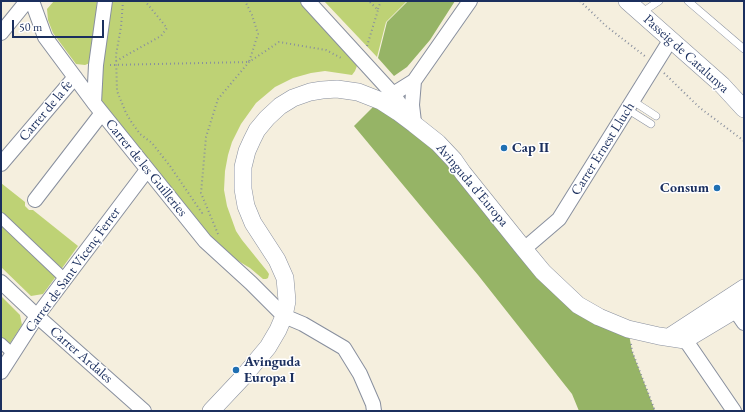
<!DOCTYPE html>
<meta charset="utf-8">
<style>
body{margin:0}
#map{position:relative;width:745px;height:412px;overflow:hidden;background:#f5efde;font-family:"EB Garamond",serif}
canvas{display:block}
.frame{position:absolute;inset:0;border:2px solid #1b2f5e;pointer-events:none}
.scale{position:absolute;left:12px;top:20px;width:92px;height:18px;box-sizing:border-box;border:2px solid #1b2f5e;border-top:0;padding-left:5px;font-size:12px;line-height:14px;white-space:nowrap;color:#1b2f5e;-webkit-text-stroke:3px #fff;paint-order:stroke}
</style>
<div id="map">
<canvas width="745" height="412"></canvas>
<div class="frame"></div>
<div class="scale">50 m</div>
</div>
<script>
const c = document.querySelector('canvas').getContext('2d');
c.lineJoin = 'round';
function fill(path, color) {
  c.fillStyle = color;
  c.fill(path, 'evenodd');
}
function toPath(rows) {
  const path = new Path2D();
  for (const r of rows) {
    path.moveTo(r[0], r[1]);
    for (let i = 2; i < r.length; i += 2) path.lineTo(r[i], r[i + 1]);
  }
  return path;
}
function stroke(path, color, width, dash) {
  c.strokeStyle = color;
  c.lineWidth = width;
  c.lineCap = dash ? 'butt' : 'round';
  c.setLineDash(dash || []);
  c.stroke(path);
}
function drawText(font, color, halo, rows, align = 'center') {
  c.font = font + ' "EB Garamond",serif';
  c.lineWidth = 3;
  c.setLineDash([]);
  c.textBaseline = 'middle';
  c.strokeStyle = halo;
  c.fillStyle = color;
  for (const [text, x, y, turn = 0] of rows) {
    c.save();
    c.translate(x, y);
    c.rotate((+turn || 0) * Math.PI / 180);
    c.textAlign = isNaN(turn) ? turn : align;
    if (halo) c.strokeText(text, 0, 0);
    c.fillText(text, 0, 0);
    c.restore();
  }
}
const green = toPath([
 [54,1,97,1,93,54,90,63,85,65,76,64,53,33,48,20,47,9],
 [106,1,307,1,360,58,355,71,352,75,325,71,311,73,293,78,275,87,256,103,241,124,232,142,228,155,225,171,224,190,227,206,236,231,242,240,267,271,269,274,268,278,266,279,263,279,250,268,205,241,95,103],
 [324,1,407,1,386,22,377,57],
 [1,183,25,202,25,206,29,210,33,210,78,246,60,271,1,215],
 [1,222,57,275,43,294,31,296,1,267],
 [1,296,20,315,22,325,7,348,1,342]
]);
const forest = toPath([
 [408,1,455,1,430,40,407,67,394,76,378,58,387,22],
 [380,100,418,123,543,272,628,329,632,351,655,411,579,411,572,394,478,275,354,126]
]);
const path = toPath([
 [123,1,121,27,116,55,117,91,126,113,132,123,140,134,152,143,170,166,202,213,201,216],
 [580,1,606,26,646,57],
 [378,9,381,1],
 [367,46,378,10,369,1],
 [116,61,161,36,167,28,145,1],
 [110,65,249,62,258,34,252,15,245,1],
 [664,73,700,108,744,141],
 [218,234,201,193,206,137,218,99,249,62,279,42,326,50,343,59],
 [631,344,632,351,655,411]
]);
const service = toPath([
 [688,1,744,49],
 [641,13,659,1],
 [633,101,656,116],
 [627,109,651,124]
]);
const pedestrian = toPath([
 [1,218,65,279],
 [1,343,13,354]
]);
const minor = toPath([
 [32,1,45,37,94,103,205,241,251,283,284,316,303,324,344,348,360,374,373,404,374,411],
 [308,1,393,94,409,117],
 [1,33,27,1],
 [385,99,414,81,470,1],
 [94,103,96,65,105,1],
 [414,122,412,105,414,81],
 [1,164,75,77],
 [35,200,102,113],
 [524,249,559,219,671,39],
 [1,282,37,316,144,411],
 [735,310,744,323],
 [680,332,734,411],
 [1,372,37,316,147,170]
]);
const tertiary = toPath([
 [627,1,722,85,744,109],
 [669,337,744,288],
 [211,411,243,377,268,347,278,330,284,316,287,301,285,278,277,260,253,223,246,206,243,189,243,167,247,151,252,140,257,130,267,118,280,106,293,98,310,92,322,90,337,89,358,92,381,101,398,112,414,124,438,143,454,160,463,173,524,249,543,272,578,305,599,317,628,329,659,336,685,340,735,310,744,303]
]);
const markers = [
 [504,148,4,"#1f6fb2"],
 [717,188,4,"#1f6fb2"],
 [236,370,4,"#1f6fb2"]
];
const streetNames = [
 ["Passeig de Catalunya",686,54,42],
 ["Carrer de la fe",46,111,-50],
 ["Carrer Ernest Lluch",603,149,-58],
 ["Carrer de les Guilleries",146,168,51],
 ["Avinguda d'Europa",472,185,50],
 ["Carrer de Sant Vicenç Ferrer",73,270,-54],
 ["Carrer Ardales",81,355,41]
];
const poiNames = [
 ["Cap II",512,148],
 ["Consum",709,188,"right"],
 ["Avinguda",244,362],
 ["Europa I",244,378]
];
fill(green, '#bed275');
fill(forest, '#96b466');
stroke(service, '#888f9e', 8);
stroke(pedestrian, '#888f9e', 12);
stroke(minor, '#888f9e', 16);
stroke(tertiary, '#888f9e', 18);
stroke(path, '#888f9e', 2, [1, 3]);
stroke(service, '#fff', 7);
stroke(pedestrian, '#fff', 10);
stroke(minor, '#fff', 14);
stroke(tertiary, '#fff', 17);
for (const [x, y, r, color] of markers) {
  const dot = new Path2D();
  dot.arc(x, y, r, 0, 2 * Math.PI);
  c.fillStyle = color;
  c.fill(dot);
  stroke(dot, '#fff', 1.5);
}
drawText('14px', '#1b2f5e', '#fff', streetNames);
drawText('bold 14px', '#1b2f5e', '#fff', poiNames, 'left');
</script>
